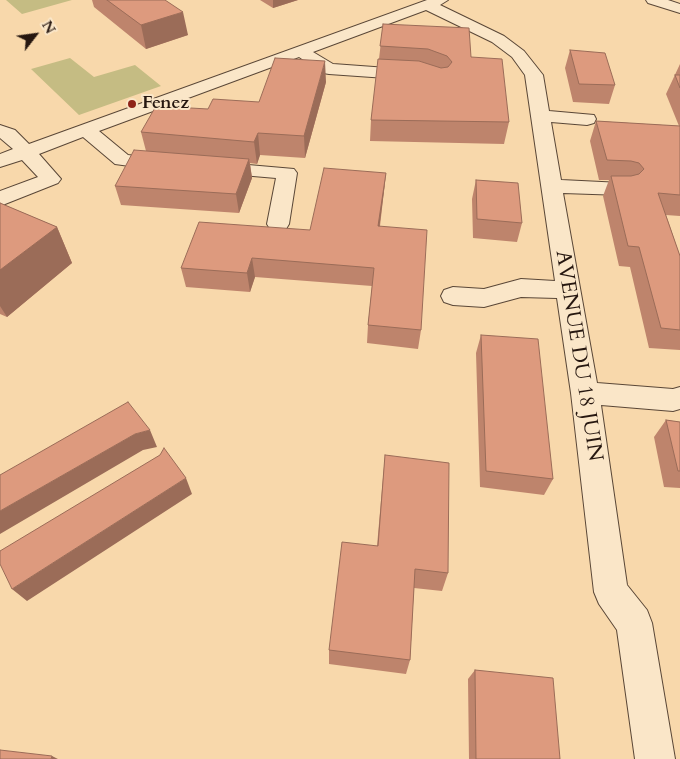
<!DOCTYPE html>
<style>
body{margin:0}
#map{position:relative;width:680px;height:759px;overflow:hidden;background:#f8d8ab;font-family:Cardo,serif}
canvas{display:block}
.north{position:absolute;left:10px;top:10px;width:50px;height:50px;-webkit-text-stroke:4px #fae6c8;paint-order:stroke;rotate:60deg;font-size:14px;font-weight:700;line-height:20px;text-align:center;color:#261710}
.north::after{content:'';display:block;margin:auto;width:18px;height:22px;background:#261710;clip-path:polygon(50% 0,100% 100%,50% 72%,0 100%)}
</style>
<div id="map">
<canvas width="680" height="759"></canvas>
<div class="north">N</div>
</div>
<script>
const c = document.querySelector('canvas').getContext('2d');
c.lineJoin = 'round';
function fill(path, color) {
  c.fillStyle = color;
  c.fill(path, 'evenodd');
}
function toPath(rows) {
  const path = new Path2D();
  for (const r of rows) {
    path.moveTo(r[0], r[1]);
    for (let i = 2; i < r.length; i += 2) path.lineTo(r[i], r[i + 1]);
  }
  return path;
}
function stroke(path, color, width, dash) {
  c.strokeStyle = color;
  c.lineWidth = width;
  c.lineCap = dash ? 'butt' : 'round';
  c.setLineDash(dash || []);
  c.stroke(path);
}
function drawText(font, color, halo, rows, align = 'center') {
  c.font = font + ' Cardo,serif';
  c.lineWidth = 4;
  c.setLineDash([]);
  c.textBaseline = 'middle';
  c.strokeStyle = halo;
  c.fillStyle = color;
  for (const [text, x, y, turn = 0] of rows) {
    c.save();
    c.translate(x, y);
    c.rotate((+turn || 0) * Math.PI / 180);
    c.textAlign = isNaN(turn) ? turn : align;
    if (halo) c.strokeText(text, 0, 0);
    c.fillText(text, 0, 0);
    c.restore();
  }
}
const green = toPath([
 [6,0,72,0,22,14],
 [70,58,94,77,135,65,161,86,79,115,31,69]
]);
const minor = toPath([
 [427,0,448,0,440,5,504,36,524,51,543,75,549,111,594,115,596,119,594,123,587,125,551,122,561,180,622,183,629,185,633,189,629,193,622,195,563,193,597,383,673,389,680,387,680,409,673,411,601,405,627,585,647,610,652,623,675,759,635,759,617,630,599,604,594,592,571,393,557,298,521,297,484,307,453,305,444,302,441,296,444,290,453,287,484,289,521,279,555,281,525,75,512,57,492,42,426,10,313,52,333,64,415,70,421,71,424,75,421,79,415,80,329,74,323,73,299,57,99,131,128,155,173,161,176,165,173,169,166,171,115,164,83,137,39,154,61,179,58,183,0,206,0,191,38,177,22,160,0,167,0,154,13,149,0,138,0,125,15,130,29,144,427,0],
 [646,0,668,0,680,4,680,13,648,3,646,0],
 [214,162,294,169,297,173,289,224,286,229,278,231,270,229,267,224,276,178,207,172,204,168,207,164,214,162]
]);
const wall = toPath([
 [92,0,165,0,188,35,146,49,94,7],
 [260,0,298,0,273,8],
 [383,24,471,57,509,122,504,144,370,141,371,120,379,59],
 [570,50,615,85,609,104,573,102,565,68],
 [680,64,680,216,666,215,680,256,680,350,649,348,630,267,619,266,603,196,609,180,599,180,590,141,596,121,679,126,666,94],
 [326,82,305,158,260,155,257,164,250,163,252,178,239,213,121,205,115,186,146,151,141,132,208,109,259,102],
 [386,173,384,191,380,226,421,330,418,349,367,343,368,325,372,286,255,277,250,292,186,287,181,268,310,230],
 [476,180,522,223,517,242,473,238,472,199],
 [0,203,57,227,72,263,7,317,0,314],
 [481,335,553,479,544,495,480,487,476,353],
 [666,420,680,422,680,488,664,487,654,437],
 [385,455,448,573,442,591,414,588,410,660,406,674,329,664,329,650,377,546],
 [475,670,560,759,469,759,468,679]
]);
const shadedWall = toPath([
 [273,0,298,0,273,8],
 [183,12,188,35,146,49,141,25],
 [325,61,326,82,305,158,304,136],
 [258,133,260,155,257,164,254,142],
 [249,159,252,178,239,213,236,194],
 [386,173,384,191,377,245,378,226],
 [57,227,72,263,7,317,0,306,0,270],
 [252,258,255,277,250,292,247,273],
 [150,430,157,447,143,450,0,534,0,511,135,434],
 [186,478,192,494,27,601,12,589],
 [52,756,58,759,51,759]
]);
const building = toPath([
 [107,0,165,0,183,12,141,25,107,0],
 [383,24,469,28,471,57,502,59,509,122,371,120,378,59,419,61,441,68,448,67,452,62,447,56,428,49,380,46,383,24],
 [570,50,605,53,615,85,579,84,570,50],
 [275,58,325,61,304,136,258,133,254,142,141,132,156,106,208,109,213,99,259,102,275,58],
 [675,75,680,75,680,88,675,75],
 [596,121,680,126,680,195,658,193,680,256,680,330,661,328,639,247,628,246,611,176,631,176,639,174,644,169,639,163,631,161,607,160,596,121],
 [134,150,249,159,236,194,115,186,134,150],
 [324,168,386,173,378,226,427,230,421,330,368,325,374,268,252,258,247,273,181,268,199,222,310,230,324,168],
 [476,180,518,183,522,223,477,219,476,180],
 [0,203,57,227,0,270,0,203],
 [481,335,538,339,553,479,486,471,481,335],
 [128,402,150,430,135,434,0,511,0,475,128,402],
 [666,420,680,422,680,471,678,471,666,420],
 [164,448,186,478,12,589,0,564,0,551,160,455,164,448],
 [385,455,449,463,448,573,415,569,410,660,329,650,342,542,378,546,385,455],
 [475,670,553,678,560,759,476,759,475,670],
 [0,750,52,756,51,759,0,759,0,750]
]);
const markers = [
 [132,104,5,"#8f2418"]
];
const farPoinames = [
 ["Fenez",142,104]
];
const streetNames = [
 ["AVENUE DU 18 JUIN",578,356,81]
];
fill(green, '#c5bc83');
stroke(minor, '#5a4737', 2);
fill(minor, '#fae6c8');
fill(wall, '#be846c');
fill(shadedWall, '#9b6c58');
fill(building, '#dd9a7e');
stroke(building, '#9b6c58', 1);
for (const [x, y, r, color] of markers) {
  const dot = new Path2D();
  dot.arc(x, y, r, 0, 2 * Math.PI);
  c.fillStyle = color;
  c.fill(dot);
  stroke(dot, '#fae6c8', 2);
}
drawText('bold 18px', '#261710', '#fae6c8', farPoinames, 'left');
drawText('21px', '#261710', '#fae6c8', streetNames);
</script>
